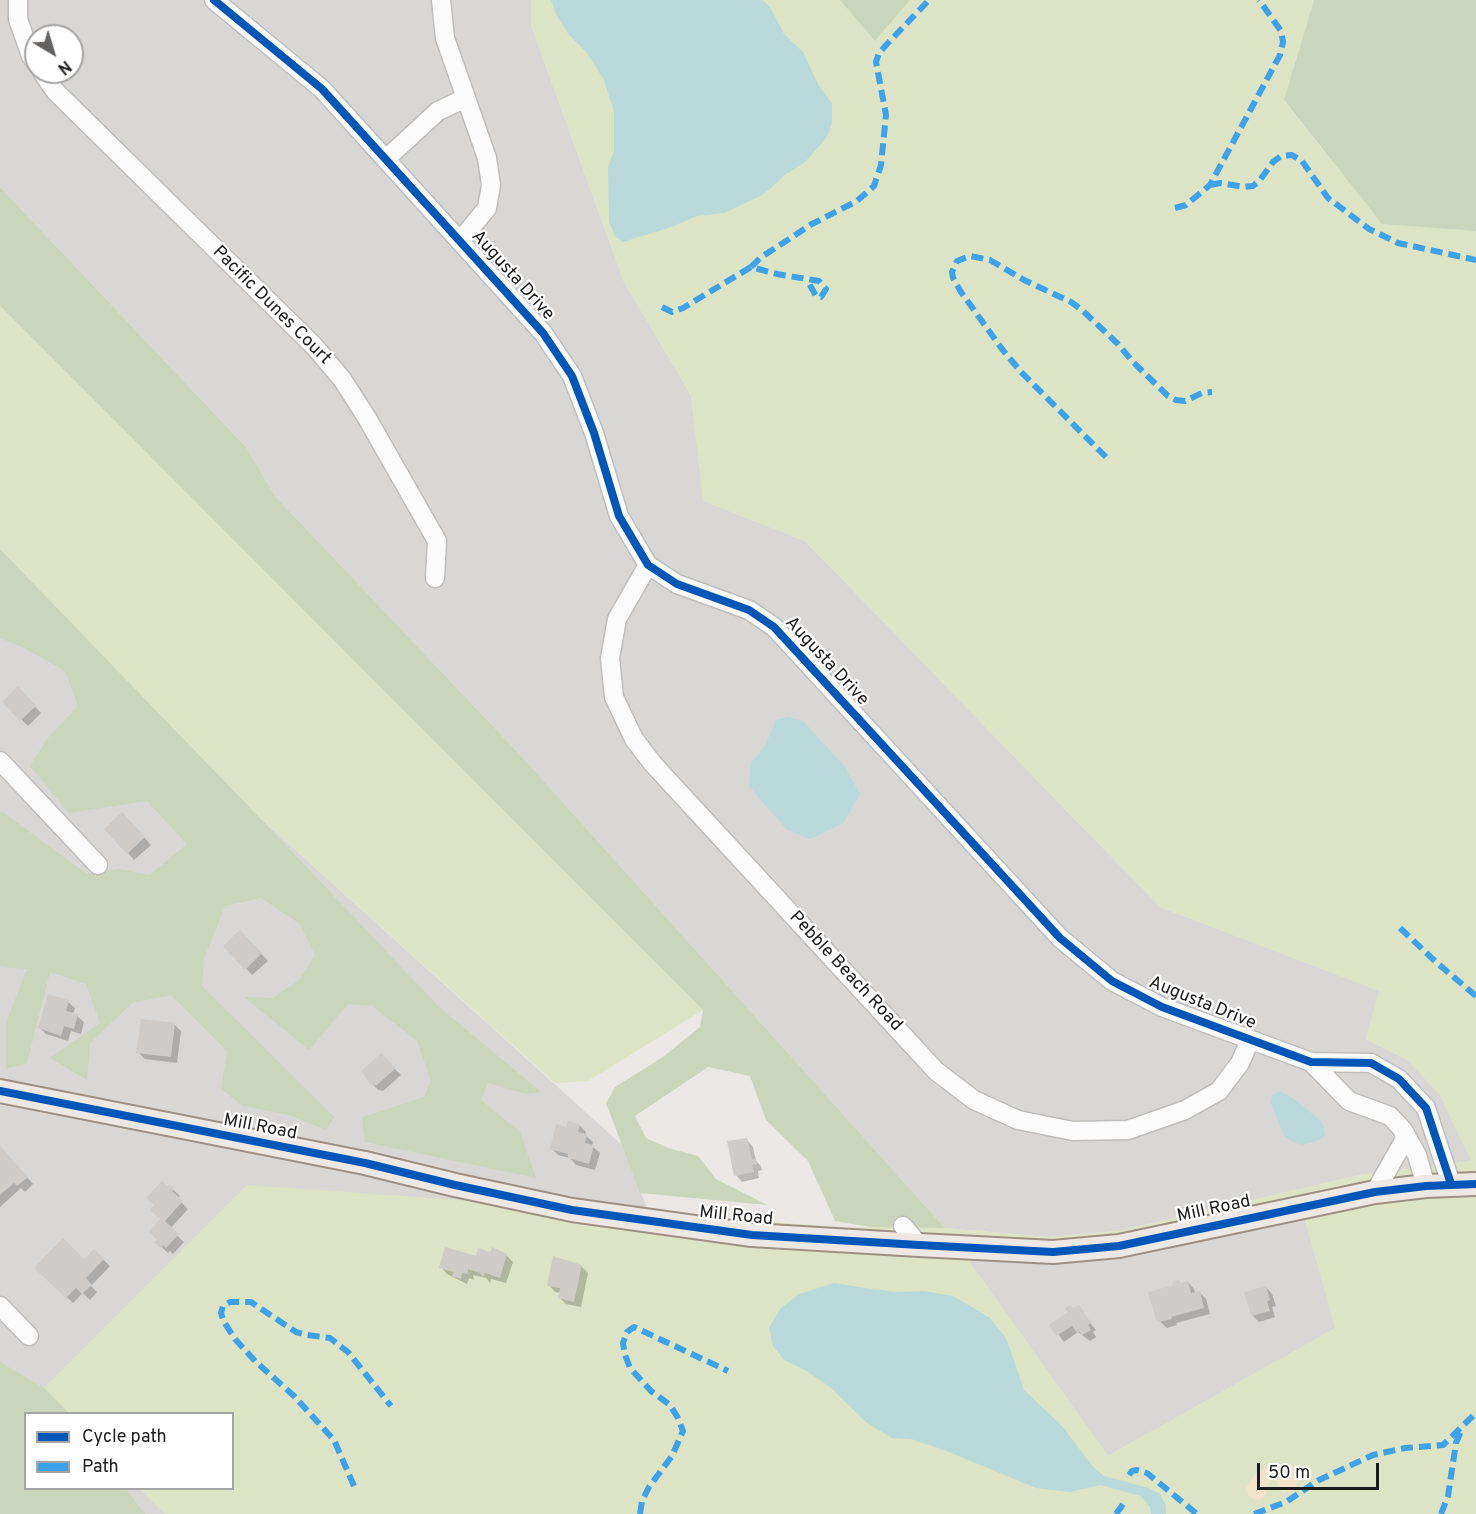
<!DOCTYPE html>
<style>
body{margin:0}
#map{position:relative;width:1476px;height:1514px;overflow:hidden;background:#eae7e4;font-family:Overpass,sans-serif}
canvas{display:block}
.legend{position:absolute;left:24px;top:1412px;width:210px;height:78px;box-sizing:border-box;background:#fff;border:2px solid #a4a4a4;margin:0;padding:8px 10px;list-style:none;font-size:18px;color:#1b1b1b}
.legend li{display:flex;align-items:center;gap:12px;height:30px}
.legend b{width:30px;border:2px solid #a4a4a4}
.north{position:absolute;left:24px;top:24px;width:60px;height:60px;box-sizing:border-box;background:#fff;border:2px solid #a4a4a4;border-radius:50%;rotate:142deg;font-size:16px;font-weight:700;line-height:24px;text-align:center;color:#1b1b1b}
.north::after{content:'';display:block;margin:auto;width:21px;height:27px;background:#636261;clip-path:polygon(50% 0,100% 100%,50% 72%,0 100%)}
.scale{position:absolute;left:1257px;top:1463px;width:122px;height:27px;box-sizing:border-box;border:3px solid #1b1b1b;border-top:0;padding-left:8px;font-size:18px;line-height:21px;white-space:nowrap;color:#1b1b1b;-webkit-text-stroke:4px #fff;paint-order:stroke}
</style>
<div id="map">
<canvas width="1476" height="1514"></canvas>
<ul class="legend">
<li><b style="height:8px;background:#0057b8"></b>Cycle path</li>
<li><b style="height:8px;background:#3da2ea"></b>Path</li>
</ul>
<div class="north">N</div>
<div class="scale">50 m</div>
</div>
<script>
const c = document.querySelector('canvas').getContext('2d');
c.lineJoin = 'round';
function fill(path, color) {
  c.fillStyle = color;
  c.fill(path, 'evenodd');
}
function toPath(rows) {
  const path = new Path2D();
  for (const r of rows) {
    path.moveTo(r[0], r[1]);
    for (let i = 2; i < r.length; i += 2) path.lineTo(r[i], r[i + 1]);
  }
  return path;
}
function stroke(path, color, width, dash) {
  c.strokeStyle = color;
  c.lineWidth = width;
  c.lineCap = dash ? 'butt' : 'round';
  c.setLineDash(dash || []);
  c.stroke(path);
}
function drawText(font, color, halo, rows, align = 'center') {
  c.font = font + ' Overpass,sans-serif';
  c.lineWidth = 4.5;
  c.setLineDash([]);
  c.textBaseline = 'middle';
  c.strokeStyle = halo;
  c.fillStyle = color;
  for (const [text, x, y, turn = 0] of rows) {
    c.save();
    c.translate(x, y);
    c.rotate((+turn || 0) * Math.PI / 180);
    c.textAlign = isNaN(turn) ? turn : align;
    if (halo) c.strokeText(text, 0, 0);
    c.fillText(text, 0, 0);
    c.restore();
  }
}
const residential = toPath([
 [0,0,531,0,531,25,624,282,691,395,704,501,805,541,1160,907,1380,991,1366,1039,1408,1060,1440,1095,1472,1161,1360,1175,1118,1231,1048,1237,945,1228,524,759,275,496,246,447,0,187],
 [36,36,72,36,72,72,36,72],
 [0,583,622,1145,649,1213,45,1388,69,1413,26,1414,26,1488,140,1489,165,1514,0,1514],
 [1304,1216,1336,1328,1108,1456,965,1256]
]);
const grass = toPath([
 [531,0,840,0,875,41,910,0,1314,0,1284,101,1382,224,1476,231,1476,1514,165,1514,140,1489,232,1488,232,1414,69,1413,44,1388,247,1185,840,1227,945,1228,1048,1237,1118,1231,1360,1175,1471,1161,1440,1095,1408,1060,1366,1039,1379,991,1160,907,805,541,703,501,691,395,624,282,531,25],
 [1304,1216,1335,1328,1108,1456,966,1257],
 [0,306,703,1010,588,1081,555,1083,260,818,0,549]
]);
const forest = toPath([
 [840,0,910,0,875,41],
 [1314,0,1476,0,1476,231,1382,224,1284,100],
 [0,187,246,447,275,496,524,759,945,1228,871,1227,835,1221,808,1161,766,1120,750,1076,708,1067,635,1116,646,1138,668,1148,698,1156,716,1179,767,1205,640,1193,606,1103,615,1087,663,1057,700,1027,703,1010,0,306],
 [0,549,260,818,439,1007,541,1092,525,1094,488,1083,481,1100,520,1132,536,1178,365,1142,362,1117,424,1097,431,1081,417,1041,372,1006,348,1004,309,1050,244,997,273,998,299,980,315,955,300,924,261,898,225,906,204,959,202,986,334,1117,326,1130,289,1115,243,1106,221,1089,227,1051,171,995,132,1003,90,1043,87,1080,50,1058,100,1023,86,984,50,972,27,1063,6,1069,6,1023,27,969,0,967,0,812,4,813,87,874,120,869,150,875,187,844,147,801,69,813,30,766,47,739,78,706,65,671,24,648,0,638],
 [0,1362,44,1388,69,1413,26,1414,26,1488,126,1489,145,1514,0,1514]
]);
const sand = toPath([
 [1281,1464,1289,1464,1298,1468,1302,1475,1294,1490,1282,1493,1277,1481,1273,1479,1269,1482,1265,1496,1261,1499,1255,1500,1249,1496,1245,1489,1255,1474,1266,1467]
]);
const water = toPath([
 [551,0,762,0,770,7,784,34,803,52,819,86,832,103,832,123,828,134,823,142,804,163,786,174,769,190,760,196,724,213,697,216,671,227,623,242,615,236,609,222,608,167,614,151,614,112,604,80,587,53,569,35,556,14],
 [788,717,803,721,845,767,860,794,843,823,810,839,787,830,749,786,751,763,765,746,776,720],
 [1280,1091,1294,1099,1321,1121,1324,1128,1325,1136,1319,1140,1302,1145,1293,1142,1284,1136,1271,1104,1272,1095],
 [834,1283,865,1288,897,1292,924,1291,953,1296,990,1318,1006,1338,1024,1390,1063,1427,1093,1467,1104,1476,1149,1488,1160,1494,1166,1506,1166,1514,1151,1514,1150,1507,1141,1496,1100,1485,1070,1492,1036,1488,944,1450,911,1439,892,1438,867,1423,830,1387,805,1370,784,1360,773,1346,769,1328,780,1309,799,1294]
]);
const shadow = toPath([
 [18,688,41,713,28,726,4,702],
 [129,820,151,845,134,860,128,853],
 [240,932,268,961,252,975,225,946],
 [68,1002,75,1008,73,1014,77,1016,84,1022,81,1034,71,1031,68,1041,46,1034,40,1028],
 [174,1024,181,1031,177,1063,145,1059,138,1052],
 [381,1055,401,1075,383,1091,378,1090,370,1082],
 [579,1125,586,1132,585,1135,593,1142,592,1146,600,1153,595,1170,576,1165,570,1158,558,1155,551,1148,567,1129],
 [747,1140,753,1147,756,1161,761,1166,762,1170,758,1171,759,1178,742,1182,736,1175],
 [0,1147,33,1184,25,1192,21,1188,0,1207],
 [170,1187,180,1196,177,1198,188,1209,170,1229,184,1242,173,1254,170,1251,168,1253,156,1242,159,1240,167,1188],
 [94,1251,110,1266,91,1286,97,1292,90,1300,83,1293,73,1303,36,1268,84,1261],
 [506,1255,513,1262,506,1283,491,1279,490,1283,486,1278,473,1275,474,1280,469,1278,467,1284,447,1274,441,1267,477,1258],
 [581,1266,588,1273,581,1307,566,1304,560,1298,561,1293,555,1292,549,1285],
 [1178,1281,1181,1284,1188,1282,1194,1289,1195,1293,1199,1292,1206,1299,1210,1314,1176,1323,1177,1325,1167,1328,1157,1319],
 [1266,1287,1272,1294,1276,1306,1272,1307,1275,1317,1259,1322,1253,1316],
 [1078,1307,1096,1330,1093,1332,1096,1337,1090,1341,1078,1332,1064,1342,1051,1325]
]);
const building = toPath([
 [18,686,36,706,20,721,2,702],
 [122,812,145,837,127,854,104,829],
 [240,930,262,953,245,970,223,946],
 [48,994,69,1000,66,1011,78,1014,74,1029,64,1026,61,1036,38,1028],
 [141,1019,175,1023,171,1057,136,1053],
 [381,1053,396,1068,376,1086,372,1084,371,1085,361,1071],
 [568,1121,580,1124,578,1132,587,1134,585,1143,594,1145,589,1164,568,1158,568,1154,550,1149,556,1124,566,1127],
 [747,1138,752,1160,755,1158,757,1164,752,1165,754,1172,734,1176,727,1141],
 [0,1146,28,1177,17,1186,14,1183,0,1195],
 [162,1181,167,1186,171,1185,174,1188,172,1191,183,1201,165,1221,179,1234,166,1248,163,1245,160,1248,154,1242,157,1240,149,1232,160,1219,150,1210,154,1205,146,1198],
 [63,1238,84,1259,94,1249,104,1259,86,1278,92,1285,82,1294,76,1288,66,1298,34,1268],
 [445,1247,476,1256,478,1248,490,1252,492,1247,507,1254,500,1278,485,1273,483,1278,480,1273,468,1269,468,1274,462,1273,461,1279,452,1276,454,1272,439,1268],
 [553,1256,582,1265,574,1302,558,1298,560,1288,547,1286],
 [1179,1280,1180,1283,1188,1281,1191,1293,1200,1291,1204,1308,1171,1317,1172,1319,1159,1322,1156,1320,1148,1292,1173,1285,1172,1282],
 [1266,1286,1270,1300,1267,1301,1270,1311,1251,1316,1244,1292],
 [1070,1305,1073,1308,1079,1305,1091,1323,1088,1325,1091,1330,1082,1335,1079,1331,1077,1333,1072,1326,1056,1336,1049,1325,1068,1312,1065,1308]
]);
const minor = toPath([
 [18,0,18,19,31,56,36,63],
 [214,0,322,89,543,333,572,376,594,433,619,516,648,565,677,584,749,610,774,627,1060,938,1112,981,1162,1007,1311,1062,1371,1063,1399,1079,1426,1108,1451,1184],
 [441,0,445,38,487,158,491,185,487,208,460,241],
 [42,72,55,91,314,346,342,379,367,418,437,541,435,578],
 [386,159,438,111,466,98],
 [648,565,617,619,610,658,614,697,634,739,653,764,936,1071,974,1100,1018,1120,1073,1131,1128,1130,1185,1110,1219,1091,1240,1063,1250,1040],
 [0,761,98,865],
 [1311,1062,1349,1101,1390,1116,1403,1130,1405,1139,1375,1192],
 [1403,1130,1417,1155,1426,1186],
 [903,1226,919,1245],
 [0,1306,29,1336]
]);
const major = toPath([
 [0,1091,365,1163,455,1185,572,1210,752,1235,919,1245,1053,1252,1119,1246,1375,1192,1426,1186,1476,1184]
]);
const quiet = toPath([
 [1210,185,1220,183,1244,187,1253,186,1260,180,1273,162,1281,156,1292,155,1302,161,1328,198,1369,229,1398,243,1476,260],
 [1175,208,1186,205,1210,185,1280,55,1283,42,1281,31,1259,0],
 [751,267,760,258,812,224,857,201,874,186,881,165,886,115,876,62,879,53,888,43,929,0],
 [662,307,672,312,683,308,751,267,777,274,819,281,826,289,821,297,816,296,807,280],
 [1106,457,1021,372,1002,349,961,292,953,278,952,272,957,261,970,256,990,260,1024,280,1071,302,1082,310,1118,344,1133,362,1168,396,1176,400,1185,401,1202,393,1212,392],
 [1400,928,1436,962,1476,996],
 [1129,1475,1132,1471,1137,1470,1147,1473,1197,1514],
 [354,1486,334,1440,294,1396,256,1362,235,1339,224,1322,221,1313,223,1306,230,1302,251,1302,296,1332,307,1335,330,1338,348,1352,391,1406],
 [640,1514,642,1501,649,1487,672,1456,683,1431,678,1418,670,1405,651,1391,630,1368,625,1355,623,1343,627,1332,634,1327,728,1371],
 [1116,1514,1126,1500],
 [1254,1514,1286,1502,1319,1480,1373,1455,1405,1448,1443,1445,1476,1413],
 [1441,1514,1448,1496,1456,1443,1461,1431]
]);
const cycleway = toPath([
 [214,0,322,89,543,333,572,376,594,433,619,516,648,565,677,584,749,610,774,627,1060,938,1112,981,1162,1007,1311,1062,1371,1063,1399,1079,1426,1108,1451,1184],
 [0,1091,365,1163,455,1185,572,1210,752,1235,919,1245,1053,1252,1119,1246,1375,1192,1426,1186,1476,1184]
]);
const streetNames = [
 ["Augusta Drive",512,276,48],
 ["Pacific Dunes Court",271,306,45],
 ["Augusta Drive",826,662,47],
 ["Pebble Beach Road",845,972,47],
 ["Augusta Drive",1202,1004,22],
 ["Mill Road",260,1128,11],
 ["Mill Road",1214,1210,-12],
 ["Mill Road",736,1217,6]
];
fill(residential, '#d9d7d5');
fill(grass, '#dce4c5');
fill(forest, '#cad5bb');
fill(sand, '#f1e2ca');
fill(water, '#bad9da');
fill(shadow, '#0003');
fill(building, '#cecbc9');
stroke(minor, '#bfbebc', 21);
stroke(major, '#9d9084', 26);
stroke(minor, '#fcfbfb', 18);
stroke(major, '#eee8e4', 22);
stroke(quiet, '#3da2ea', 6, [12, 6]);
stroke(cycleway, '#0057b8', 8);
drawText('18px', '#1b1b1b', '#fff', streetNames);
</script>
